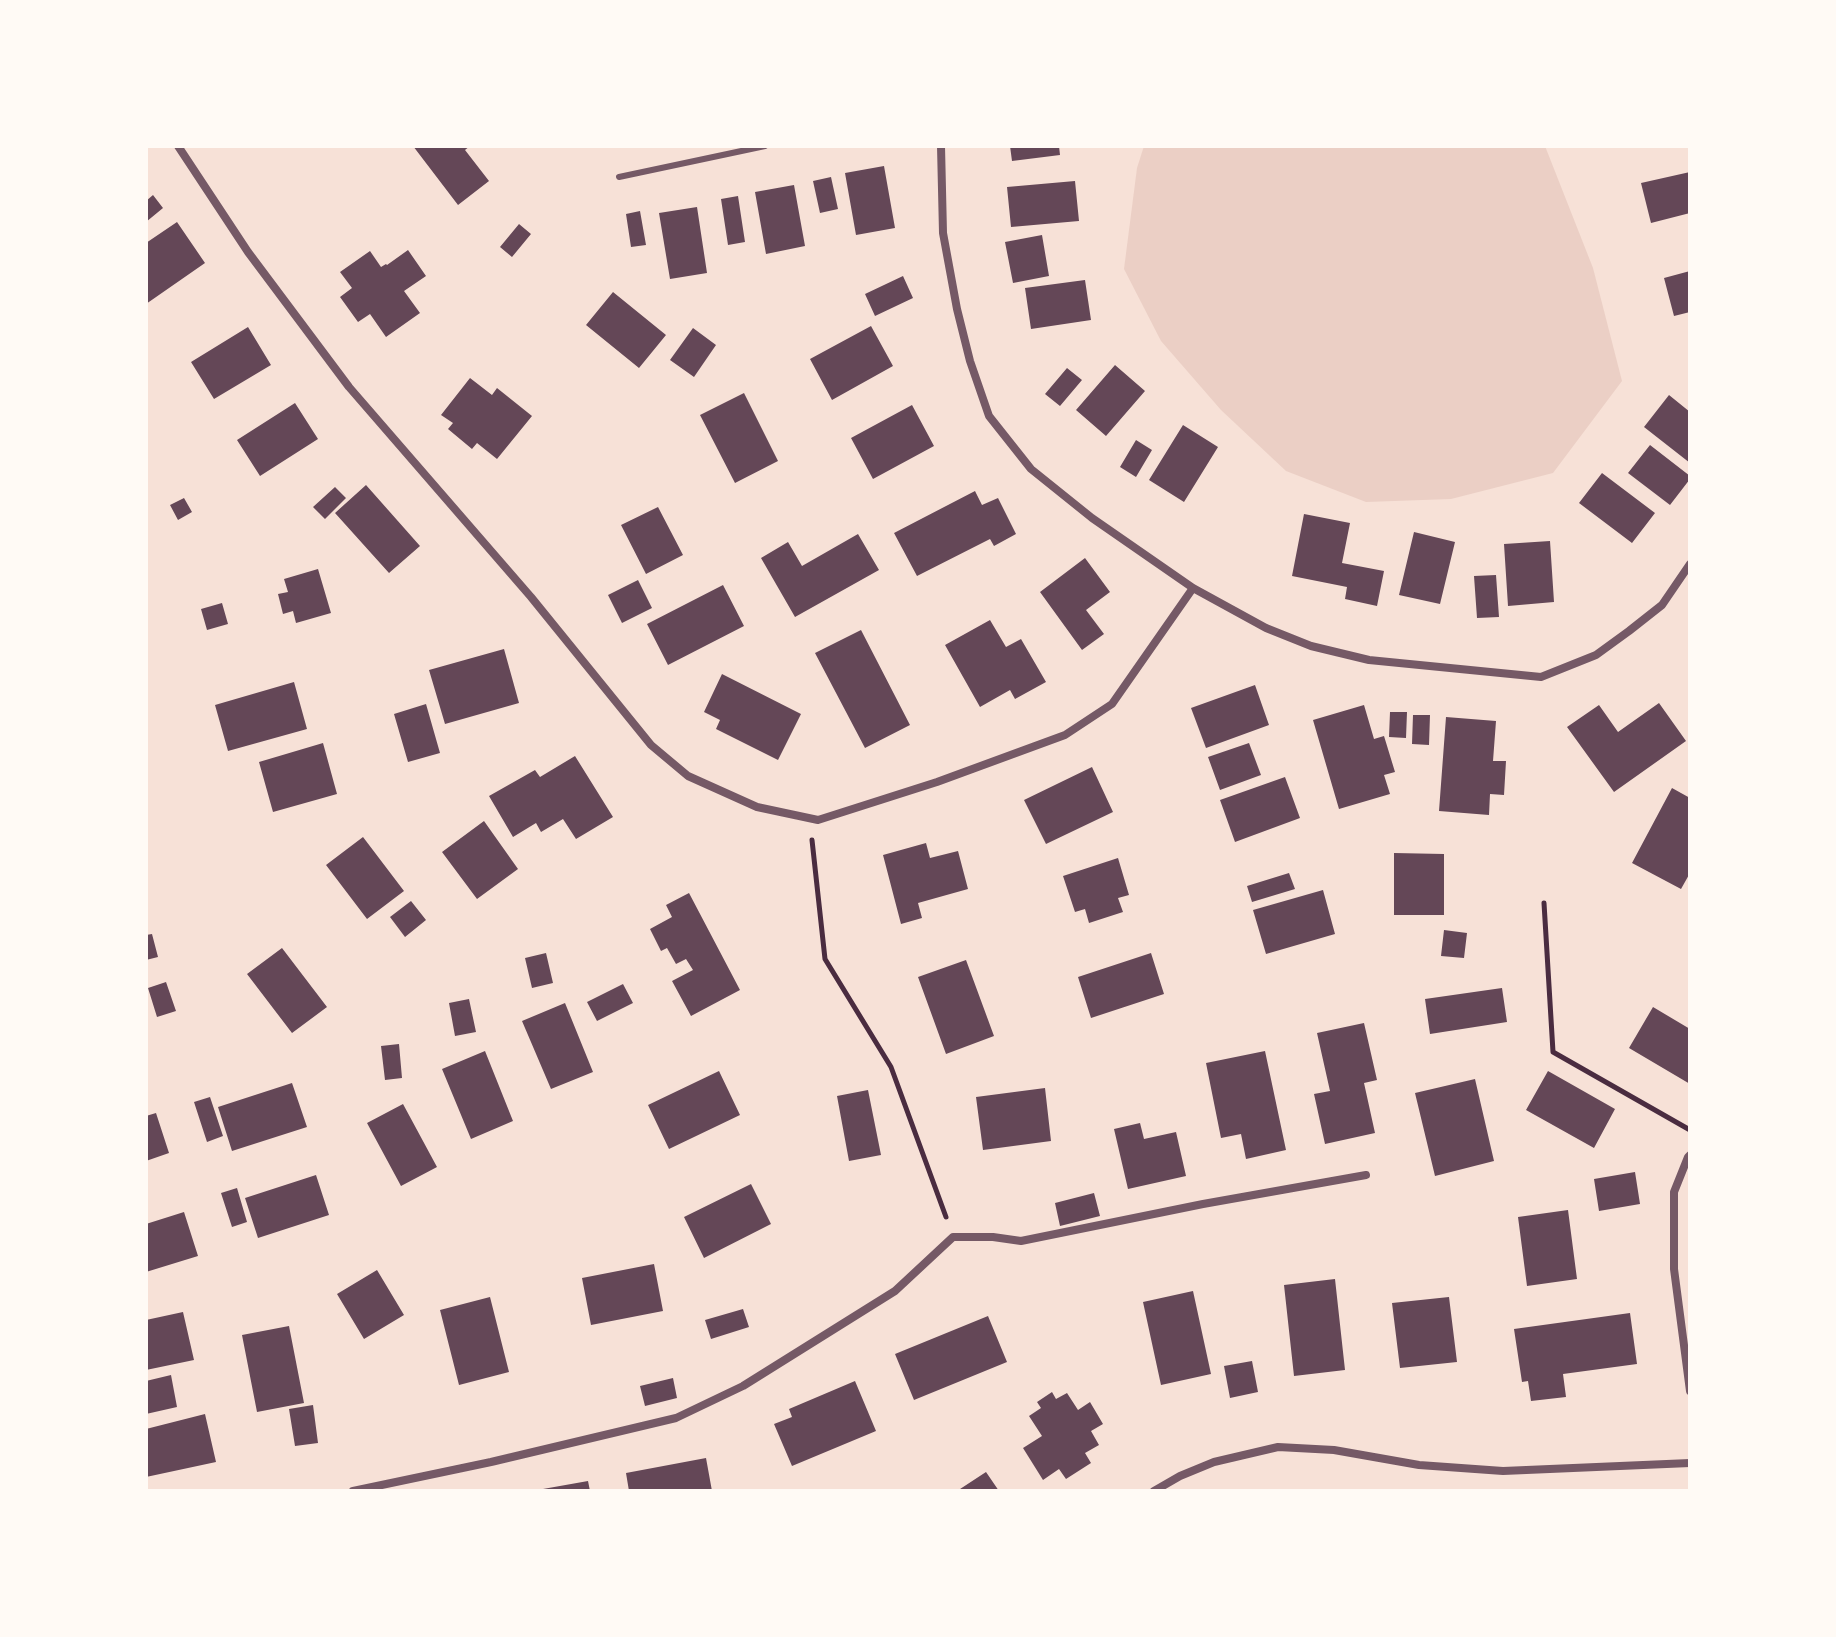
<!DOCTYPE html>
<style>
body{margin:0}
#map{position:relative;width:1836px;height:1637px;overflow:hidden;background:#f7e1d7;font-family:Montserrat,sans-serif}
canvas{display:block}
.frame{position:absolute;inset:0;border:148px solid #fffaf5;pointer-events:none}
</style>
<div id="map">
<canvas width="1836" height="1637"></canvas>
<div class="frame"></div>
</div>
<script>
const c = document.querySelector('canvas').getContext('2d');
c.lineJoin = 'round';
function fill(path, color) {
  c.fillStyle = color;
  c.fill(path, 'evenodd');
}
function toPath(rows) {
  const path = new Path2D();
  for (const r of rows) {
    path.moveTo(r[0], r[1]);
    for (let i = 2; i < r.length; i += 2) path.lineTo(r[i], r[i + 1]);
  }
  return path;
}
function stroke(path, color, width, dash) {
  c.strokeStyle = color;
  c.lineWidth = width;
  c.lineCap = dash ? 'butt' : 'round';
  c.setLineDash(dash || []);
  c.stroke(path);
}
const green = toPath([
 [1144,146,1545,146,1593,268,1622,381,1553,473,1451,499,1366,502,1286,471,1221,410,1161,341,1124,269,1137,168]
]);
const building = toPath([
 [413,146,470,146,465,150,489,181,458,205],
 [1010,146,1059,146,1060,155,1012,161],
 [884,166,895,228,856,235,845,173],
 [1690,172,1690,213,1651,223,1641,183],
 [831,177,838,209,820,213,813,181],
 [1075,181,1079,221,1011,227,1007,187],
 [794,185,805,246,766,254,755,192],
 [153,195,163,208,146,222,146,201],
 [738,196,745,242,728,245,721,199],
 [697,207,707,273,670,279,659,213],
 [640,211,646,245,631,247,626,214],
 [177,222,205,263,146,304,146,243],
 [519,224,531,234,512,257,500,247],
 [1042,235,1049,276,1013,283,1005,242],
 [408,250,426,276,404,291,420,313,386,337,370,314,358,322,340,297,352,288,340,272,370,251,381,267,386,264,387,265],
 [1690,271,1690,312,1674,316,1664,278],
 [903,276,913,298,875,316,865,294],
 [1085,280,1091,320,1031,329,1025,288],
 [613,292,666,335,639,368,586,325],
 [871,326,893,366,832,400,810,359],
 [248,327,271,365,214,399,191,362],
 [693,328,716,345,694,377,670,360],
 [1115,365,1145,391,1106,436,1076,410],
 [1067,368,1082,380,1060,406,1045,394],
 [470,378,492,395,497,388,532,416,497,459,477,443,472,449,448,429,453,423,441,415],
 [744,393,778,461,735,483,700,415],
 [1669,395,1690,412,1690,463,1644,427],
 [295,403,318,439,260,476,237,440],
 [912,405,934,446,873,479,851,438],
 [1183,425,1218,447,1184,502,1149,480],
 [1136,440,1152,450,1136,477,1120,467],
 [1650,445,1690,476,1690,479,1670,505,1628,473],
 [1602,473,1655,513,1632,543,1579,503],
 [366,485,420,546,389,573,335,513],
 [335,487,346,498,325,519,313,507],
 [975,491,982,505,998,498,1016,534,994,546,990,539,917,576,894,533],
 [184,498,192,512,178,520,170,505],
 [658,507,683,555,646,574,621,525],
 [1304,514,1350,523,1342,563,1384,571,1377,606,1345,599,1347,587,1292,576],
 [1414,532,1455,542,1440,604,1399,595],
 [858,534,879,570,795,617,761,558,788,542,802,566],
 [1550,541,1554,602,1508,606,1504,544],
 [1085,558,1110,592,1086,610,1104,634,1082,650,1040,592],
 [318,569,331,613,296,623,293,611,283,614,278,594,288,592,284,579],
 [1496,575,1499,617,1477,618,1474,576],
 [638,580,652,608,622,623,608,595],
 [723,585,744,626,668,665,647,624],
 [222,603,228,624,207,630,201,609],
 [990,620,1006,647,1021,639,1046,682,1015,699,1010,690,980,707,945,645],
 [861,630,910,725,865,748,815,653],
 [504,649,519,703,445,724,429,670],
 [722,674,801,714,778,760,716,729,720,720,704,712],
 [294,682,307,729,228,751,215,705],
 [1255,685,1269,725,1206,748,1191,708],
 [1659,703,1686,741,1614,792,1567,727,1599,705,1618,732],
 [426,704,440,753,408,762,394,714],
 [1364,705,1374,739,1384,736,1395,772,1384,775,1390,794,1339,809,1313,720],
 [1390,712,1407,712,1406,738,1389,737],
 [1413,715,1430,715,1429,745,1412,744],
 [1446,717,1496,721,1493,761,1506,761,1504,795,1490,794,1489,815,1439,811],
 [323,743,337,794,273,812,259,762],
 [1249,743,1261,775,1220,790,1208,757],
 [575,756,613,817,576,839,563,819,541,832,536,823,513,837,489,796,535,770,540,777],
 [1092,767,1113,812,1046,844,1024,800],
 [1285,777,1300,818,1235,842,1220,800],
 [1672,788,1690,798,1690,873,1681,889,1632,863],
 [484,821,518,869,477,899,442,852],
 [363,837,404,891,367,919,326,865],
 [926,843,930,858,958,851,968,889,918,903,922,918,901,924,883,855],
 [1394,853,1444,854,1444,915,1394,915],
 [1118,858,1129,895,1118,898,1123,912,1089,923,1085,909,1075,912,1063,876],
 [1289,873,1295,889,1252,902,1247,886],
 [1323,890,1335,934,1266,954,1253,910],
 [689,893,740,990,691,1016,672,981,693,970,686,959,676,964,667,948,661,951,650,929,672,917,666,905],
 [411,901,426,920,405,937,390,917],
 [1444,930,1467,933,1464,958,1441,956],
 [152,934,158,957,146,960,146,935],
 [282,948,327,1007,292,1033,247,974],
 [546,953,553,983,532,988,525,958],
 [1151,953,1164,994,1091,1018,1078,977],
 [966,960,994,1036,946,1054,918,977],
 [166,982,176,1011,157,1017,148,988],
 [623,984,633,1003,597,1021,587,1002],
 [1502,988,1507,1022,1430,1034,1425,999],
 [469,999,476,1032,455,1036,449,1003],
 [565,1003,593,1072,551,1089,522,1021],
 [1653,1007,1690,1029,1690,1084,1629,1048],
 [1364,1023,1377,1080,1364,1083,1375,1133,1325,1144,1314,1094,1330,1091,1317,1033],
 [399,1044,402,1078,385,1080,381,1046],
 [485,1051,513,1121,471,1139,442,1069],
 [1265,1051,1286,1150,1246,1159,1241,1134,1221,1138,1206,1063],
 [719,1071,740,1115,669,1149,648,1105],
 [1548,1071,1615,1109,1594,1148,1526,1110],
 [1475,1079,1494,1161,1435,1176,1415,1093],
 [292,1083,307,1127,232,1151,218,1107],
 [1045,1088,1051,1141,983,1150,976,1097],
 [868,1090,881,1155,849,1161,837,1096],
 [210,1097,223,1136,207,1142,194,1102],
 [403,1104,437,1167,401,1186,367,1123],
 [156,1113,169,1153,146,1161,146,1116],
 [1140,1123,1144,1139,1176,1132,1186,1176,1128,1189,1114,1129],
 [1635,1172,1640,1204,1599,1211,1594,1179],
 [316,1175,329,1215,258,1238,245,1198],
 [751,1184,771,1224,704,1258,684,1217],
 [237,1188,247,1222,232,1227,221,1193],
 [1094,1193,1100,1216,1060,1226,1055,1203],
 [1568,1210,1577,1279,1527,1286,1518,1217],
 [184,1212,198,1256,146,1272,146,1224],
 [654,1264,663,1311,591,1325,582,1278],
 [377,1270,404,1315,364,1339,337,1294],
 [1335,1279,1345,1370,1294,1376,1284,1285],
 [1193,1291,1211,1374,1161,1385,1143,1302],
 [490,1297,509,1372,459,1385,440,1310],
 [1449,1297,1457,1362,1400,1368,1392,1303],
 [743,1309,749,1327,711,1339,705,1320],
 [183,1312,194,1360,146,1370,146,1320],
 [1630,1313,1637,1364,1563,1374,1566,1397,1531,1401,1528,1381,1522,1382,1514,1329],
 [988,1316,1007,1362,914,1400,895,1354],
 [289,1326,304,1403,257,1412,242,1335],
 [1252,1361,1258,1392,1230,1398,1224,1366],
 [171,1375,177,1407,146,1414,146,1381],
 [673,1378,677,1398,645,1406,640,1386],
 [855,1381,876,1431,792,1466,774,1424,792,1417,789,1409],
 [1052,1392,1056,1399,1067,1393,1078,1410,1090,1402,1103,1424,1091,1431,1099,1445,1085,1453,1091,1463,1066,1479,1059,1469,1043,1480,1023,1448,1042,1436,1029,1416,1041,1408,1037,1402],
 [313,1405,318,1443,295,1446,289,1409],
 [205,1414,216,1462,146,1477,146,1429],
 [706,1458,712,1491,629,1491,626,1473],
 [986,1472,999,1491,957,1491],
 [588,1481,590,1491,543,1491,543,1489]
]);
const path = toPath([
 [812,840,825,959,891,1067,946,1217],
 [1544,903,1553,1052,1690,1130]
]);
const service = toPath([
 [619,177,765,146]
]);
const minor = toPath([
 [178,146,248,252,349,387,531,597,651,745,688,776,757,807,818,820,937,782,1065,735,1112,704,1193,588],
 [941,146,943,233,957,309,970,361,989,416,1031,469,1092,518,1193,588,1266,628,1311,646,1369,660,1541,677,1596,655,1629,631,1662,605,1690,564],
 [1690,1155,1688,1157,1674,1192,1674,1269,1690,1391],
 [353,1491,491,1462,676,1418,743,1386,895,1291,953,1237,993,1237,1021,1241,1203,1204,1366,1175],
 [1154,1491,1180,1476,1214,1462,1278,1447,1334,1450,1419,1465,1503,1471,1690,1463]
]);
fill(green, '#ebcfc5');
fill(building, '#644757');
stroke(path, '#4a2c40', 5);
stroke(service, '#755966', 6);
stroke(minor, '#755966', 8);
</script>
